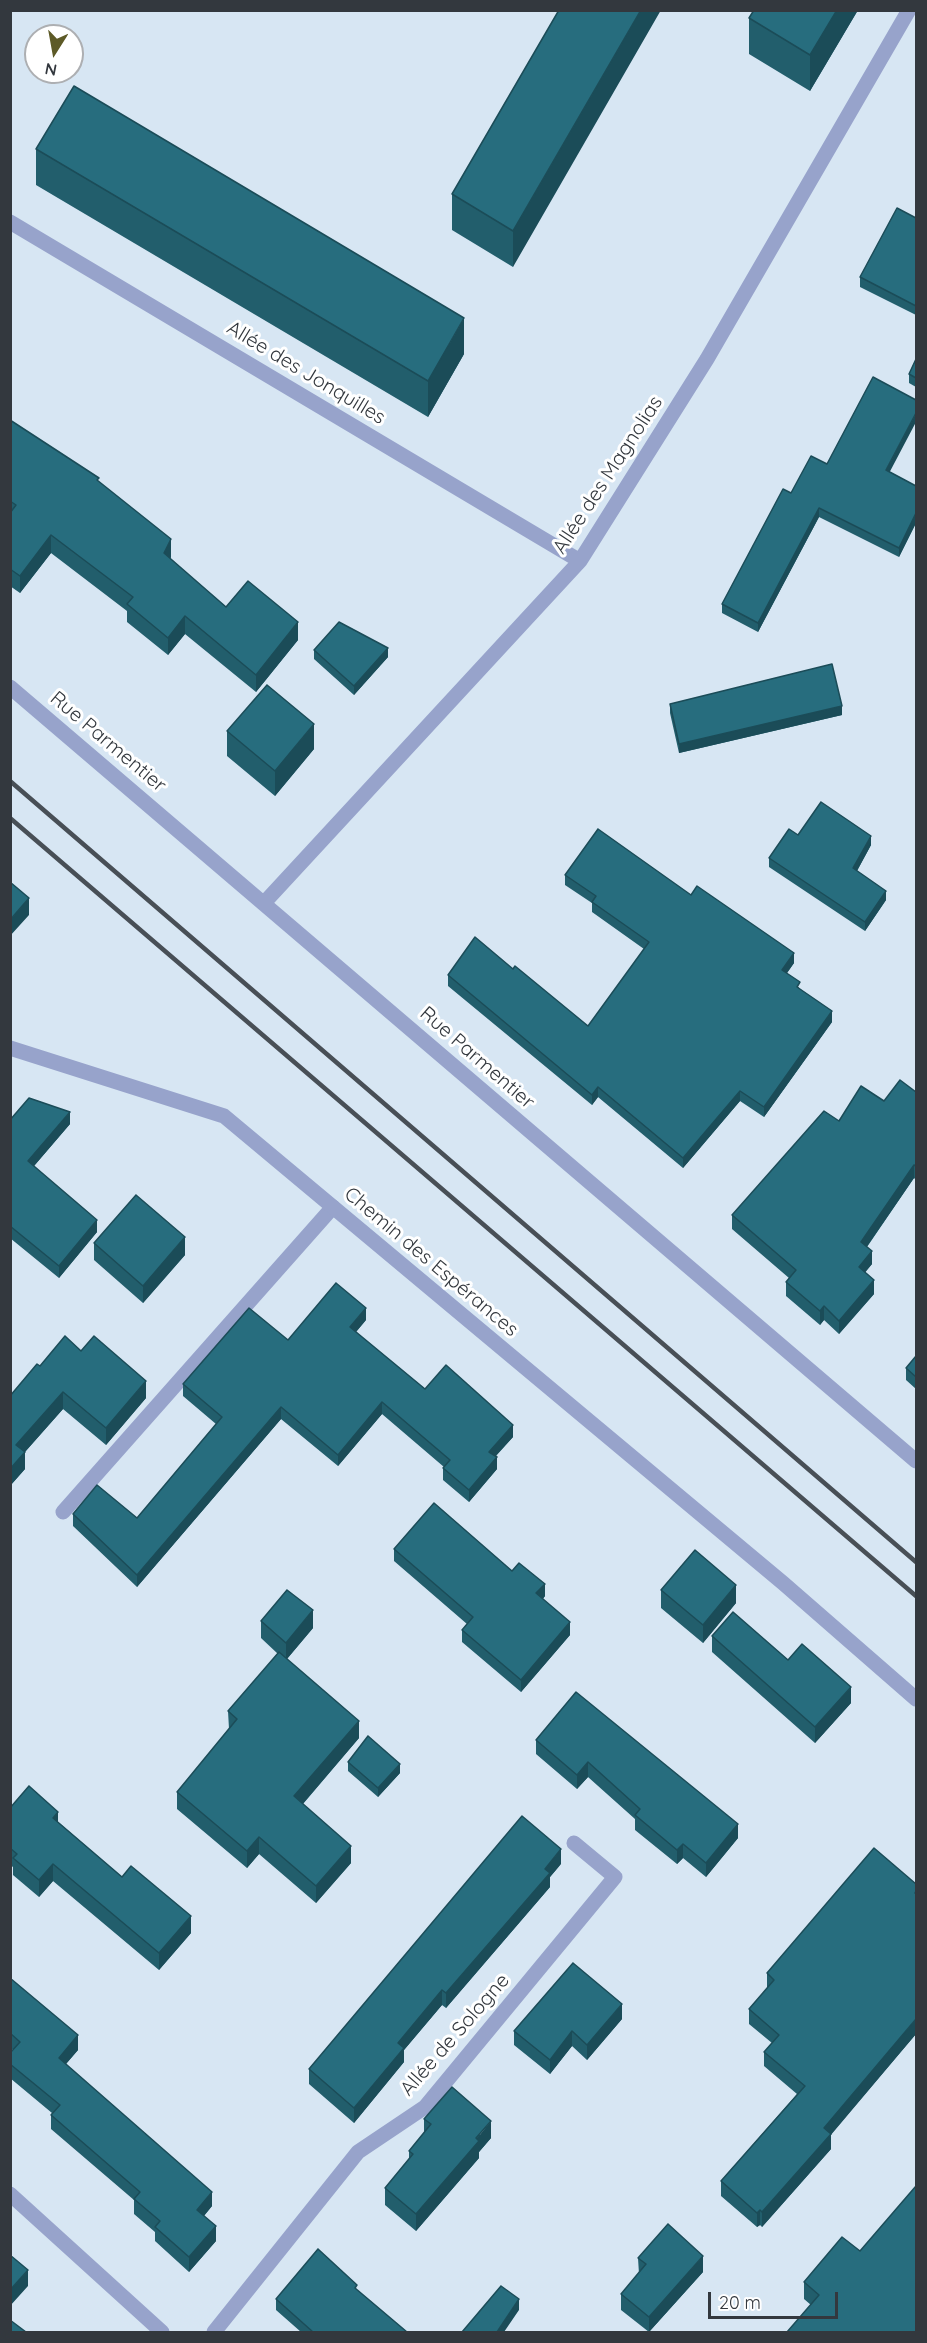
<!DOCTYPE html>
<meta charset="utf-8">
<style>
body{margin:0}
#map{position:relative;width:927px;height:2343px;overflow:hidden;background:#d7e6f3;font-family:Quicksand,sans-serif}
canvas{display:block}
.frame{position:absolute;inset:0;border:12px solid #33383e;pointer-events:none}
.north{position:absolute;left:24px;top:24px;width:60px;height:60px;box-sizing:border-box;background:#fff;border:2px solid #adafb2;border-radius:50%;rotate:191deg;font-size:16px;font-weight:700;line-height:24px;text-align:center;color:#33383e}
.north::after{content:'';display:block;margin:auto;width:21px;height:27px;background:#5d5a27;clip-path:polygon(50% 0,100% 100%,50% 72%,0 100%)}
.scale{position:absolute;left:708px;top:2292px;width:130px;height:27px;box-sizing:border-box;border:3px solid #33383e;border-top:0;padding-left:8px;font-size:18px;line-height:21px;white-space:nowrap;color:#33383e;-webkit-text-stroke:4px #fff;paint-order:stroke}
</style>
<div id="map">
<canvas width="927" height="2343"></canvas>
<div class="frame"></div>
<div class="north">N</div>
<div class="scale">20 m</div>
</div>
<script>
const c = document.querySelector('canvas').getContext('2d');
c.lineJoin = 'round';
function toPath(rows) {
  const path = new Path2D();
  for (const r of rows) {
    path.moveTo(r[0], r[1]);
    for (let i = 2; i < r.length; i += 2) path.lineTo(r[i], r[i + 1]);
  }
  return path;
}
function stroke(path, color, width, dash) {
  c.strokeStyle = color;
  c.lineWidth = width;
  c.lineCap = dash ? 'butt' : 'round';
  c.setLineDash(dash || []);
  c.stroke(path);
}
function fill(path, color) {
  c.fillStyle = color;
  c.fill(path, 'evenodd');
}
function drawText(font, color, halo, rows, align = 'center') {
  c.font = font + ' Quicksand,sans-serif';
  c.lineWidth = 6;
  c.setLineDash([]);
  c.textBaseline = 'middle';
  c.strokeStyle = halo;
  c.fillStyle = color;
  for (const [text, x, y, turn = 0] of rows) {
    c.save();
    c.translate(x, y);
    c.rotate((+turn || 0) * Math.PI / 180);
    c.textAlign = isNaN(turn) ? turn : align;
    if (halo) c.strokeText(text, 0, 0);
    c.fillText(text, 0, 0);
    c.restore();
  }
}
const lane = toPath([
 [63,1512,333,1207]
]);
const street = toPath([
 [10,222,580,561],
 [10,687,916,1461],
 [264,903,580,561,707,359,909,10],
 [10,1048,224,1116,783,1583,916,1699],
 [10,2194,162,2332],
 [214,2332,358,2152,425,2107,615,1877,574,1843]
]);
const rail = toPath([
 [10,781,916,1562],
 [10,818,916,1596]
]);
const wall = toPath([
 [559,10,513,267,452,230,452,194],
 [754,10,858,10,810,91,749,54,749,18],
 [36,149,464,354,428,417,36,185],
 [916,218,916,315,860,287,860,277],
 [916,359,916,387,909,383,909,374],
 [10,420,99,482,171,557,170,559,226,607,298,640,256,692,185,634,168,655,127,622,127,611,51,553,20,593,10,586],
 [827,464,890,472,916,486,916,523,899,557,819,517,758,632,722,613,722,604,791,493],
 [314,650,388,657,354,695,314,659],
 [670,704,842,715,679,753,670,713],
 [227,731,314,749,275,796,227,756],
 [798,835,871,845,857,871,886,900,865,931,769,867,769,858],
 [565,875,691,895,794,963,787,973,800,989,832,1022,764,1117,740,1101,683,1168,598,1097,592,1105,448,986,448,975,513,969,588,1026,644,949,592,912,592,903,565,885],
 [916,1092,916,1180,914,1178,867,1247,872,1264,865,1272,874,1294,839,1334,824,1320,820,1325,786,1296,786,1282,789,1278,732,1229,732,1215,839,1121,884,1101],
 [10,1120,70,1124,34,1166,97,1232,59,1278,10,1238],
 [94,1243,185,1255,143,1303,94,1260],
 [366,1320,356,1332,425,1389,513,1437,496,1456,497,1469,469,1502,443,1480,443,1468,444,1467,382,1414,338,1466,281,1419,137,1587,73,1526,73,1514,137,1518,216,1424,183,1396,183,1384,288,1340],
 [81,1351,146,1398,106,1445,63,1409,25,1452,25,1469,10,1486,10,1396,40,1366],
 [916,1356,916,1389,906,1380,906,1368],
 [394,1549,512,1571,545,1596,543,1599,570,1635,521,1692,462,1642,462,1630,467,1624,394,1561],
 [661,1590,736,1603,703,1643,661,1608],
 [261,1621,313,1628,287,1659,359,1738,303,1804,351,1863,316,1903,259,1854,247,1868,177,1809,177,1792,229,1729,228,1711,278,1654,261,1638],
 [712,1636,788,1660,851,1703,815,1743,712,1652],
 [576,1692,738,1838,706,1877,683,1858,677,1864,635,1830,635,1819,588,1777,577,1789,536,1754,536,1740],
 [348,1762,400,1773,378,1797,348,1771],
 [10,1808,58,1822,122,1877,191,1933,159,1970,53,1881,39,1897,13,1875,13,1867,10,1865],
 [561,1864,550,1877,550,1887,446,2008,442,2005,404,2050,404,2062,354,2123,309,2084,309,2069],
 [767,1973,916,2034,831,2134,831,2149,762,2227,760,2225,757,2227,721,2196,721,2181,797,2094,764,2066,764,2052,772,2043,749,2024,749,2009,767,1988],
 [10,1978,78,2050,66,2064,212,2206,204,2216,216,2241,189,2272,155,2241,155,2232,134,2214,134,2200,51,2129,51,2115,52,2113,10,2078,10,2053,13,2050,10,2047],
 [622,2019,587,2060,572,2046,550,2074,514,2045,514,2031],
 [424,2119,491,2138,479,2152,479,2158,416,2231,385,2205,385,2188,409,2159,409,2151,424,2133],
 [860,2251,916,2332,811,2305,804,2299,804,2282],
 [638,2258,703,2272,649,2332,621,2310,621,2294,639,2274],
 [357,2290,407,2332,301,2332,276,2310,276,2299]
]);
const shadedWall = toPath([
 [641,10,661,10,513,267,513,231],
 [837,10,858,10,810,91,810,55],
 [464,318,464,354,428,417,428,381],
 [916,413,916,422,886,479,886,470],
 [819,508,819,517,758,632,758,623],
 [916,513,916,523,899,557,899,548],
 [51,535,51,553,20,593,20,576],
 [171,539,171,557,164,571,164,553],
 [185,616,185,634,168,655,168,638],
 [298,622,298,640,256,692,256,675],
 [388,648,388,657,354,695,354,686],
 [842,706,842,715,679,753,679,744],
 [314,724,314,749,275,796,275,771],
 [871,836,871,845,853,878,853,868],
 [886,891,886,900,865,931,865,922],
 [29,898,29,915,10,936,10,920],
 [794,953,794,963,782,980,782,970],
 [832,1011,832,1022,764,1117,764,1107],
 [598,1087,598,1097,592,1105,592,1095],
 [740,1091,740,1101,683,1168,683,1158],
 [70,1112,70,1124,28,1173,28,1161],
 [914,1165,914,1178,861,1255,861,1242],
 [97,1220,97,1232,59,1278,59,1266],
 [185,1237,185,1255,143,1303,143,1286],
 [872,1251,872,1264,859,1280,859,1267],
 [874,1280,874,1294,839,1334,839,1321],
 [824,1306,824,1320,820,1325,820,1311],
 [366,1308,366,1320,350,1339,350,1327],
 [146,1381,146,1398,106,1445,106,1428],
 [63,1392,63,1409,16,1462,16,1445],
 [382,1402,382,1414,338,1466,338,1455],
 [281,1407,281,1419,137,1587,137,1575],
 [513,1425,513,1437,489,1463,489,1452],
 [25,1452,25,1469,10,1486,10,1469],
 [497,1457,497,1469,469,1502,469,1490],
 [545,1584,545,1596,536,1606,536,1593],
 [736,1585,736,1603,703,1643,703,1625],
 [313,1610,313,1628,286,1660,286,1643],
 [570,1622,570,1635,521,1692,521,1680],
 [851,1687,851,1703,815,1743,815,1727],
 [359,1721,359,1738,294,1814,294,1796],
 [588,1762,588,1777,577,1789,577,1775],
 [400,1764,400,1773,378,1797,378,1788],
 [58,1812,58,1829,53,1818],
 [738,1824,738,1838,706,1877,706,1863],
 [259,1837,259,1854,247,1868,247,1851],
 [683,1844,683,1858,677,1864,677,1850],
 [351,1846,351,1863,316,1903,316,1886],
 [561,1849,561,1864,550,1877,550,1887,446,2008,446,1993],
 [53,1864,53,1881,39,1897,39,1880],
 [191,1916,191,1933,159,1970,159,1953],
 [442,1990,442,2005,404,2050,404,2062,354,2123,354,2108,398,2043],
 [622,2004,622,2019,587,2060,587,2045],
 [916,2019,916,2034,825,2142,831,2134,831,2149,762,2227,762,2212,824,2128],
 [572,2031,572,2046,550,2074,550,2060],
 [78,2035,78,2050,59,2072,59,2058],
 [491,2121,491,2138,479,2152,479,2158,416,2231,416,2214],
 [212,2192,212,2206,197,2224,197,2210],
 [760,2210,760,2225,757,2227,757,2213],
 [216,2226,216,2241,189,2272,189,2257],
 [703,2256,703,2272,649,2332,649,2317],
 [28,2270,28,2286,10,2306,10,2290],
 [519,2299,519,2310,504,2332,497,2332]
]);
const building = toPath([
 [559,10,641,10,513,231,452,194,559,10],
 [754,10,837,10,810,55,749,18,754,10],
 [74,86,464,318,428,381,36,149,74,86],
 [897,208,916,218,916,306,860,277,897,208],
 [916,359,916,378,909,374,916,359],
 [873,377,916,400,916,413,886,470,916,486,916,513,899,548,819,508,758,623,722,604,783,489,791,493,811,456,827,464,873,377],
 [10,420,99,478,97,480,171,539,164,553,226,607,248,581,298,622,256,675,185,616,168,638,127,604,133,597,51,535,20,576,10,569,10,513,16,505,10,501,10,420],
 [339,622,388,648,354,686,314,650,339,622],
 [832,664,842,706,679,744,670,704,832,664],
 [267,685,314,724,275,771,227,731,267,685],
 [821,802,871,836,853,868,886,891,865,922,769,858,789,829,798,835,821,802],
 [598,829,691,895,697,886,794,953,782,970,800,982,797,987,832,1011,764,1107,740,1091,683,1158,598,1087,592,1095,448,975,475,937,513,969,515,966,588,1026,649,942,592,902,596,896,565,875,598,829],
 [10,882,29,898,10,920,10,882],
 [900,1080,916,1092,916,1166,914,1165,861,1242,872,1251,859,1267,874,1280,839,1321,824,1306,820,1311,786,1282,796,1270,732,1215,824,1111,839,1121,861,1086,884,1101,900,1080],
 [29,1098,70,1112,28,1161,97,1220,59,1266,10,1226,10,1120,29,1098],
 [136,1195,185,1237,143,1286,94,1243,136,1195],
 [336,1283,366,1308,350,1327,425,1389,446,1365,513,1425,489,1452,497,1457,469,1490,443,1468,450,1460,382,1402,338,1455,281,1407,137,1575,73,1514,97,1485,137,1518,222,1417,183,1384,249,1308,288,1340,336,1283],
 [65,1336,81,1351,94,1336,146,1381,106,1428,63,1392,16,1445,25,1452,10,1469,10,1396,37,1364,40,1366,65,1336],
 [916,1356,916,1377,906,1368,916,1356],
 [434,1503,512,1571,519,1563,545,1584,536,1593,570,1622,521,1680,462,1630,473,1617,394,1549,434,1503],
 [695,1550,736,1585,703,1625,661,1590,695,1550],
 [287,1590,313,1610,286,1643,261,1621,287,1590],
 [733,1612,788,1660,802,1644,851,1687,815,1727,712,1636,733,1612],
 [279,1652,359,1721,294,1796,351,1846,316,1886,259,1837,247,1851,177,1792,237,1719,228,1711,279,1652],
 [576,1692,738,1824,706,1863,683,1844,677,1850,635,1815,640,1809,588,1762,577,1775,536,1740,576,1692],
 [368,1736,400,1764,378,1788,348,1762,368,1736],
 [29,1786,58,1812,53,1818,122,1877,131,1866,191,1916,159,1953,53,1864,39,1880,13,1858,17,1854,10,1848,10,1808,29,1786],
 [522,1816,561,1849,545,1869,550,1873,446,1993,442,1990,398,2043,404,2048,354,2108,309,2069,522,1816],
 [874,1848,916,1884,916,1891,915,1893,916,1894,916,2019,824,2128,831,2134,762,2212,760,2210,757,2213,721,2181,805,2086,764,2052,779,2035,749,2009,774,1980,767,1973,874,1848],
 [573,1963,622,2004,587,2045,572,2031,550,2060,514,2031,573,1963],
 [10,1978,78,2035,59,2058,212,2192,197,2210,216,2226,189,2257,155,2227,160,2221,134,2199,140,2192,51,2115,60,2105,10,2064,10,2053,20,2042,10,2033,10,1978],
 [452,2087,491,2121,476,2138,479,2141,416,2214,385,2188,413,2154,409,2151,431,2124,424,2119,452,2087],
 [916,2186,916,2332,787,2332,819,2295,804,2282,842,2237,860,2251,916,2186],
 [668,2224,703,2256,649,2317,621,2294,646,2264,638,2258,668,2224],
 [318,2249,357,2285,355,2288,407,2332,313,2332,276,2299,318,2249],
 [10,2255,28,2270,10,2290,10,2255],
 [501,2286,519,2299,497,2332,462,2332,501,2286],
 [10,2320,26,2332,10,2332,10,2320]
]);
const streetNames = [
 ["Allée des Jonquilles",306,373,31],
 ["Allée des Magnolias",608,475,-57],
 ["Rue Parmentier",108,742,40],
 ["Rue Parmentier",477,1058,41],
 ["Chemin des Espérances",431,1262,40],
 ["Allée de Sologne",455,2035,-49]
];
stroke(lane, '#97a3cb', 15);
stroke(street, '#97a3cb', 15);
stroke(rail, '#484f56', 4.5);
fill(wall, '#225e6c');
fill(shadedWall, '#1b4c58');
fill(building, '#276d7e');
stroke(building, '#1b4c58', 1.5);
drawText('20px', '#33383e', '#fff', streetNames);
</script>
